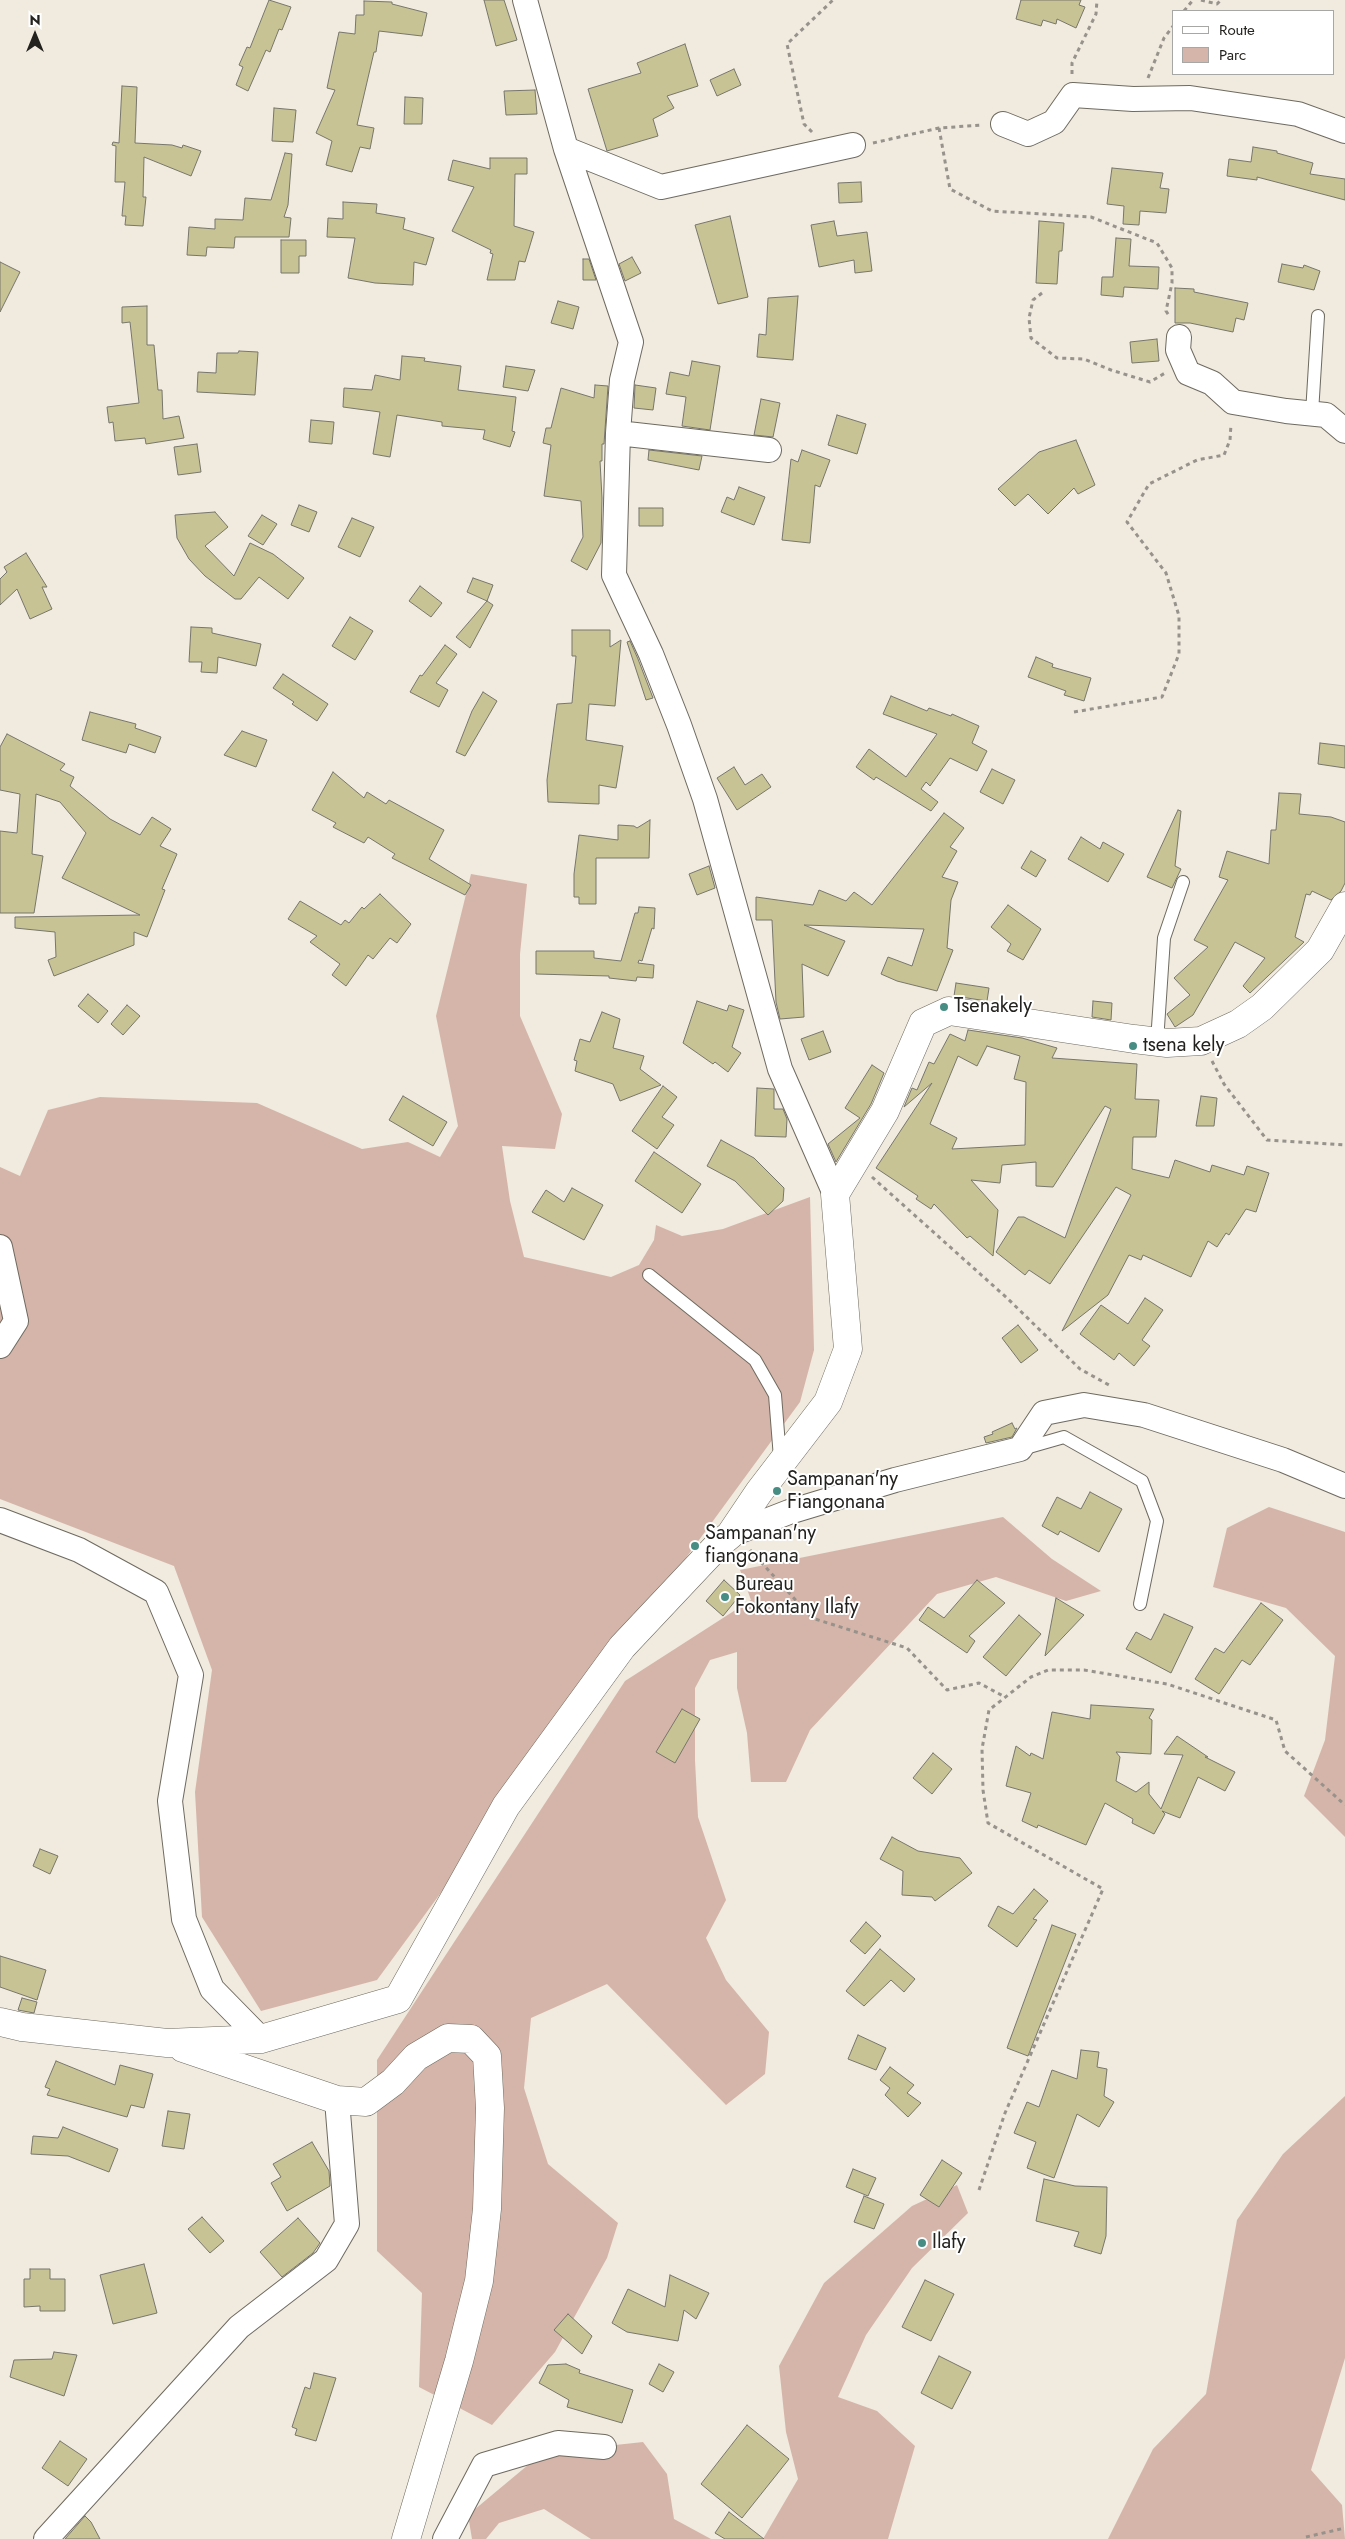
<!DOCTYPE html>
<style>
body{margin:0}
#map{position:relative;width:1345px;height:2539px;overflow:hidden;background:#f0eadf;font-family:Jost,sans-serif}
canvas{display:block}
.legend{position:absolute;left:1172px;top:10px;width:162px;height:65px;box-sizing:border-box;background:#fff;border:1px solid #a7a7a5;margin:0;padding:6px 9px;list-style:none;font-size:15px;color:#24221e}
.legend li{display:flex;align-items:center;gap:10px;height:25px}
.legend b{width:25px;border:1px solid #a7a7a5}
.north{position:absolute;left:10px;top:10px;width:50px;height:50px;-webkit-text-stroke:4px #fff;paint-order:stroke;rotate:0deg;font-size:14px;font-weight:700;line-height:20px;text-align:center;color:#24221e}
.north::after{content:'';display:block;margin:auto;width:18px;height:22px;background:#24221e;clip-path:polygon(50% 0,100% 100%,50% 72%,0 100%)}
</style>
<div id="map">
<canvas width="1345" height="2539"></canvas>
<ul class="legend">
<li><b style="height:6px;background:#fff"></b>Route</li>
<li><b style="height:14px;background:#d5b5a9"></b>Parc</li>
</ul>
<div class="north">N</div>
</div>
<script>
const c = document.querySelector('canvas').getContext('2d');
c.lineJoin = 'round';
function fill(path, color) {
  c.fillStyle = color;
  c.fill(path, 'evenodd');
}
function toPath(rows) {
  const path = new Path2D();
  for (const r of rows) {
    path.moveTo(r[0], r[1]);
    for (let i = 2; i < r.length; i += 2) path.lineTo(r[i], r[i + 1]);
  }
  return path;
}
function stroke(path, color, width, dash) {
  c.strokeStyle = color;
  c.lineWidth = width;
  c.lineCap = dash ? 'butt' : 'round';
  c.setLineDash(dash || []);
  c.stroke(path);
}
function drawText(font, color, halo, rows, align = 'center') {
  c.font = font + ' Jost,sans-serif';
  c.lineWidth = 4;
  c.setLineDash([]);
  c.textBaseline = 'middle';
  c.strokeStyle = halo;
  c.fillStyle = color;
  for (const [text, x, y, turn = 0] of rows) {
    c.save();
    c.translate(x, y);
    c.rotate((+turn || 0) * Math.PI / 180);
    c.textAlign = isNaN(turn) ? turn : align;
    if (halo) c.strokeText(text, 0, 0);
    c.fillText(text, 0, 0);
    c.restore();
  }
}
const green = toPath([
 [471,874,527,884,520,954,520,1016,562,1114,555,1149,502,1146,510,1201,524,1257,611,1277,639,1265,654,1240,656,1225,682,1236,723,1229,810,1197,814,1350,800,1402,377,1980,261,2011,202,1917,195,1792,212,1670,174,1566,0,1499,0,1167,20,1176,48,1110,100,1097,257,1103,362,1149,408,1142,440,1157,458,1126,436,1016],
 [1269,1507,1345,1532,1345,1837,1304,1796,1325,1740,1335,1656,1286,1608,1213,1587,1227,1528],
 [1003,1517,1052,1559,1101,1591,1066,1601,996,1577,937,1594,810,1730,786,1782,751,1782,747,1733,737,1688,737,1652,710,1660,695,1688,695,1761,698,1817,726,1900,706,1938,726,1980,769,2032,765,2074,726,2105,607,1984,531,2018,524,2088,548,2164,618,2223,607,2258,555,2352,492,2425,419,2387,422,2293,377,2251,377,2060,625,1681,751,1600,740,1570],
 [1345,2096,1345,2358,1311,2470,1342,2505,1345,2539,1108,2539,1153,2449,1206,2394,1237,2220,1283,2154],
 [957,2185,968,2213,912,2268,866,2335,838,2397,877,2411,915,2446,888,2539,763,2539,798,2479,786,2432,779,2366,824,2283,912,2206],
 [643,2442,667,2474,674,2519,711,2539,591,2539,544,2509,499,2523,486,2539,472,2539,468,2515,534,2460,579,2449]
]);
const building = toPath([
 [269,0,291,7,282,30,279,29,270,52,266,50,248,91,236,85,243,67,239,65,247,47,250,48,269,0],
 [484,0,504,0,517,40,496,46,484,0],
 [1021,0,1081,0,1079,5,1085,7,1076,28,1057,19,1056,24,1043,20,1041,26,1016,19,1021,0],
 [364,1,392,2,392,4,427,13,422,36,379,31,376,52,374,52,357,125,374,128,370,149,360,147,352,172,326,165,332,141,316,133,335,90,327,88,339,32,355,34,356,15,364,15,364,1],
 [685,44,698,86,667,96,674,108,653,119,658,136,607,151,588,89,641,73,637,63,685,44],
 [734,69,741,85,717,96,710,80,734,69],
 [122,86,137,87,135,143,172,145,182,148,183,145,201,151,191,176,144,157,143,197,146,197,143,226,125,225,126,216,122,216,125,182,115,182,116,146,112,145,113,142,119,143,122,86],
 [535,90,537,114,506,115,504,91,535,90],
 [405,97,423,98,422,124,404,124,405,97],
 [274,108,296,110,293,142,272,141,274,108],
 [1253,147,1277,151,1277,153,1313,163,1310,174,1345,179,1345,200,1257,177,1257,180,1227,176,1229,159,1251,162,1253,147],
 [285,153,292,154,288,205,284,217,291,218,289,237,235,237,234,248,207,247,206,256,187,255,189,227,215,229,215,219,243,220,245,198,271,200,285,153],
 [490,158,527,158,527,174,515,174,514,226,534,232,525,262,519,261,515,280,487,280,493,254,490,253,491,250,452,231,474,187,448,180,453,160,490,169,490,158],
 [1112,168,1163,173,1160,188,1169,189,1166,213,1140,211,1139,225,1123,224,1124,206,1107,204,1112,168],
 [861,182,862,202,839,203,838,183,861,182],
 [343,202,377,204,376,213,405,218,403,229,434,238,426,265,414,262,413,285,375,283,348,278,355,238,327,237,328,218,343,219,343,202],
 [730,216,748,297,718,304,695,225,730,216],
 [834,221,837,236,867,232,872,271,855,273,854,260,819,267,811,225,834,221],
 [1039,221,1064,223,1062,251,1059,251,1057,284,1036,283,1039,221],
 [1116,238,1131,239,1129,266,1159,267,1158,289,1124,287,1123,297,1101,295,1102,277,1113,277,1116,238],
 [281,240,306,240,306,256,299,256,299,273,281,273,281,240],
 [632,257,641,273,625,281,619,264,632,257],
 [583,259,589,259,596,280,583,280,583,259],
 [0,262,20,272,0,312,0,262],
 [1282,264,1303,268,1304,265,1320,271,1314,290,1278,282,1282,264],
 [1175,288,1194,289,1194,292,1248,303,1244,320,1236,318,1233,332,1190,323,1175,323,1175,288],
 [798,296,793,360,757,357,759,334,766,335,768,298,798,296],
 [558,301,579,307,573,329,551,323,558,301],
 [147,306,147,345,154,345,158,390,162,390,163,419,179,416,184,438,146,444,145,438,115,441,113,422,109,423,107,407,139,403,130,322,122,323,122,307,147,306],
 [1157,339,1159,361,1132,363,1130,342,1157,339],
 [239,351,258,352,255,395,197,392,198,372,216,373,217,353,238,353,239,351],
 [402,356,425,358,424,361,461,366,458,390,516,397,512,431,515,432,510,447,483,439,485,430,442,426,442,422,397,415,390,457,373,454,380,412,343,407,344,388,372,390,375,375,400,380,402,356],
 [692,361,720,366,710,430,682,426,686,397,666,394,670,372,689,376,692,361],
 [506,366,535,370,528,391,503,387,506,366],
 [595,385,608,386,604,444,602,444,602,461,600,461,602,498,601,543,587,570,571,561,583,537,581,501,544,496,551,445,543,443,546,428,551,428,561,388,594,398,595,385],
 [635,385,656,388,653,410,634,408,635,385],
 [761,399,780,403,773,437,754,435,761,399],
 [837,415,866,424,857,454,828,445,837,415],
 [311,420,334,422,332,444,309,442,311,420],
 [1076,440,1095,485,1078,494,1074,488,1048,514,1028,494,1015,506,998,489,1039,452,1076,440],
 [197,444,201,472,178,475,174,447,197,444],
 [649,450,702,456,699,470,648,460,649,450],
 [802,450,830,460,820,487,815,485,810,543,782,540,791,459,798,462,802,450],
 [739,487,765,497,754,525,721,512,727,497,734,500,739,487],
 [299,505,317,512,309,532,291,525,299,505],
 [639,508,663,508,663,526,639,526,639,508],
 [215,512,228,527,205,546,234,576,250,543,273,554,304,578,288,599,259,577,241,599,235,599,205,576,189,559,177,538,175,515,215,512],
 [262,515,277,524,263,545,248,536,262,515],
 [352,518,374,527,360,557,338,547,352,518],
 [26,553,47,587,42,587,52,609,30,619,17,589,0,605,0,579,7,572,4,567,26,553],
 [473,578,493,585,487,601,467,592,473,578],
 [420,586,442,603,431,617,409,601,420,586],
 [487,601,493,605,470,648,456,637,487,601],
 [350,617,373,631,355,660,332,646,350,617],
 [191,627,212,628,212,633,261,644,256,666,218,657,217,673,201,672,202,662,189,662,191,627],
 [572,630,610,630,610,647,621,640,615,706,589,704,586,740,623,746,616,788,599,785,599,804,548,802,547,780,557,704,572,703,576,656,572,656,572,630],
 [630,641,638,659,653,698,646,700,627,642,630,641],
 [445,645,457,654,436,683,448,690,439,707,410,692,420,675,422,676,445,645],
 [1036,657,1053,664,1052,667,1091,678,1084,701,1064,695,1066,691,1028,677,1036,657],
 [283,674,328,704,317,721,292,704,294,702,273,688,283,674],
 [483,692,497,701,465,756,456,752,472,711,483,692],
 [891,696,927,711,929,708,951,716,952,714,979,726,972,743,987,751,977,771,950,758,930,786,926,782,921,789,938,802,931,811,876,777,874,780,856,767,869,749,906,777,937,734,883,714,891,696],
 [90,712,136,724,135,728,161,737,155,753,129,744,126,753,82,740,90,712],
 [242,731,267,740,256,767,224,755,242,731],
 [7,734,65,764,60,770,74,777,70,786,110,819,140,835,152,817,171,829,160,846,177,854,162,889,165,890,147,937,134,932,134,945,54,976,48,960,56,957,55,932,15,928,15,917,140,915,62,878,86,833,60,802,36,794,32,854,43,856,34,913,0,913,0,831,17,833,20,794,0,790,0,747,7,734],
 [1320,743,1345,746,1345,768,1318,764,1320,743],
 [734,767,745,785,762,774,771,787,737,810,717,778,734,767],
 [992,769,1015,780,1003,804,980,792,992,769],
 [333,772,364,798,367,792,386,804,389,800,444,830,429,859,471,885,465,895,392,858,395,854,368,837,364,843,333,827,336,823,312,810,333,772],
 [1279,793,1301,794,1299,814,1331,817,1345,822,1345,883,1341,891,1331,900,1312,891,1310,895,1306,894,1295,937,1304,942,1250,993,1243,986,1265,958,1235,942,1193,1015,1175,1027,1167,1014,1190,995,1174,978,1208,947,1194,940,1228,880,1219,877,1227,851,1269,864,1271,830,1276,830,1279,793],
 [1178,810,1181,811,1175,866,1181,869,1172,888,1147,877,1178,810],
 [944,813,964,828,950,847,957,851,942,877,958,882,951,900,947,948,953,950,937,991,897,981,881,974,888,957,912,966,924,929,804,925,845,941,828,976,802,964,804,1017,780,1019,776,1002,772,920,756,920,756,897,813,905,819,890,846,901,854,892,872,905,944,813],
 [650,820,649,858,596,858,596,904,579,904,579,897,574,897,574,874,579,835,618,840,618,825,634,826,637,828,650,820],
 [1081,837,1100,849,1103,842,1124,854,1108,882,1068,859,1081,837],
 [1031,851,1046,860,1036,877,1021,868,1031,851],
 [709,866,715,888,697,895,689,874,709,866],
 [380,894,411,924,397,943,390,938,373,959,368,955,346,986,332,975,340,964,310,942,317,936,288,919,300,901,341,925,345,920,349,923,362,907,364,909,380,894],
 [1008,905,1041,929,1023,960,1007,951,1011,944,991,927,1008,905],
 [639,907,655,908,654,929,652,928,642,961,639,960,638,963,654,965,653,978,637,977,636,981,609,978,609,976,536,974,536,951,594,951,594,958,621,961,635,913,638,913,639,907],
 [956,983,989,988,987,1001,954,996,956,983],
 [88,994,108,1011,98,1023,78,1006,88,994],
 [697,1001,727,1011,729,1005,744,1010,732,1047,741,1053,728,1072,715,1062,713,1064,683,1043,697,1001],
 [1093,1001,1112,1003,1111,1020,1092,1017,1093,1001],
 [127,1005,140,1016,123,1035,111,1024,127,1005],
 [602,1012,620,1019,613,1048,644,1056,640,1069,661,1085,620,1101,613,1084,575,1071,577,1061,574,1060,580,1039,590,1042,602,1012],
 [968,1030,1022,1038,1057,1048,1052,1058,1137,1064,1135,1099,1159,1100,1156,1137,1133,1137,1132,1169,1169,1178,1175,1160,1210,1172,1212,1165,1244,1175,1247,1166,1269,1173,1256,1212,1246,1209,1229,1235,1226,1233,1217,1247,1208,1241,1191,1277,1143,1255,1141,1260,1129,1255,1108,1295,1062,1331,1131,1195,1116,1187,1050,1284,1029,1270,1025,1275,996,1252,1018,1217,1024,1217,1065,1238,1111,1109,1105,1106,1053,1187,1036,1186,1036,1162,1002,1165,1000,1183,971,1180,998,1210,993,1256,970,1236,967,1238,934,1204,931,1209,916,1199,918,1196,876,1168,932,1083,904,1107,912,1088,917,1090,929,1062,934,1064,950,1034,965,1041,968,1030],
 [987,1046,1020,1056,1014,1079,1026,1082,1025,1145,952,1149,957,1138,930,1124,958,1056,977,1066,987,1046],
 [823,1031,831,1052,809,1060,801,1039,823,1031],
 [872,1065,884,1073,871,1104,836,1162,828,1144,860,1118,845,1108,872,1065],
 [663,1086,677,1097,662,1117,674,1125,657,1149,632,1131,663,1086],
 [757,1088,774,1089,774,1109,783,1109,787,1119,786,1137,755,1136,757,1088],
 [403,1096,447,1122,433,1146,389,1120,403,1096],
 [1201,1096,1217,1098,1214,1126,1196,1126,1201,1096],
 [721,1140,754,1158,784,1188,783,1201,768,1215,735,1181,707,1166,721,1140],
 [654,1152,701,1184,682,1213,635,1181,654,1152],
 [572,1188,603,1205,584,1240,532,1212,546,1190,564,1202,572,1188],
 [1145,1298,1163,1310,1142,1340,1150,1346,1134,1366,1119,1353,1114,1360,1080,1334,1101,1305,1128,1324,1145,1298],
 [1018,1325,1038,1350,1021,1363,1002,1338,1018,1325],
 [1012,1423,1015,1429,1017,1428,1012,1437,986,1443,984,1437,993,1434,992,1432,1012,1423],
 [1090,1492,1122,1509,1099,1552,1060,1531,1058,1535,1042,1526,1057,1497,1081,1509,1090,1492],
 [724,1580,740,1595,723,1616,706,1601,724,1580],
 [977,1580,1005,1603,969,1636,975,1641,967,1653,919,1620,928,1607,944,1618,977,1580],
 [1056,1598,1084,1615,1045,1656,1056,1598],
 [1261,1603,1283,1620,1250,1665,1242,1660,1219,1694,1195,1679,1215,1648,1224,1653,1261,1603],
 [1164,1614,1193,1627,1171,1673,1126,1649,1136,1632,1151,1640,1164,1614],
 [1019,1615,1041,1634,1006,1676,983,1657,1019,1615],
 [1091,1705,1154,1709,1149,1718,1152,1720,1151,1754,1116,1752,1120,1757,1116,1781,1136,1792,1149,1782,1149,1794,1161,1809,1183,1755,1164,1754,1177,1736,1208,1757,1205,1757,1235,1772,1225,1791,1198,1777,1180,1818,1162,1811,1165,1814,1154,1834,1132,1823,1133,1819,1105,1803,1086,1845,1038,1825,1037,1828,1022,1821,1031,1793,1006,1786,1016,1746,1030,1756,1031,1753,1043,1759,1052,1712,1090,1719,1091,1705],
 [682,1709,700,1719,675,1763,656,1752,682,1709],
 [933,1753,952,1769,932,1794,913,1778,933,1753],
 [892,1837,918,1851,960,1858,972,1873,935,1901,932,1897,902,1895,903,1871,880,1859,892,1837],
 [40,1849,58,1856,50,1874,33,1866,40,1849],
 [1034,1889,1048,1901,1033,1919,1037,1920,1017,1947,988,1926,998,1906,1013,1914,1034,1889],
 [866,1922,881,1936,865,1954,850,1941,866,1922],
 [1052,1925,1076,1934,1028,2056,1007,2048,1052,1925],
 [880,1949,915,1979,904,1992,891,1980,864,2006,846,1991,880,1949],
 [0,1956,46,1970,37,2000,0,1987,0,1956],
 [22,1998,37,2002,34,2013,18,2010,22,1998],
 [858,2035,886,2048,876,2070,848,2059,858,2035],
 [1081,2050,1099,2052,1097,2067,1107,2069,1104,2096,1114,2102,1099,2127,1077,2114,1054,2178,1027,2168,1036,2142,1014,2133,1027,2102,1039,2107,1052,2070,1077,2079,1081,2050],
 [56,2061,115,2085,120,2065,153,2074,144,2108,131,2105,127,2117,47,2095,50,2089,45,2087,56,2061],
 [890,2067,914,2085,907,2093,921,2103,908,2117,885,2095,890,2088,880,2080,890,2067],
 [168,2111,190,2114,184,2149,162,2146,168,2111],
 [63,2127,118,2149,109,2172,68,2156,31,2154,33,2136,58,2138,63,2127],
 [312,2142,329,2171,330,2186,287,2211,271,2183,281,2177,273,2164,312,2142],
 [942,2160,962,2173,939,2207,920,2195,942,2160],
 [853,2169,876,2178,868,2196,846,2187,853,2169],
 [1044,2179,1075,2186,1107,2187,1106,2236,1101,2254,1074,2246,1079,2232,1036,2221,1044,2179],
 [864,2196,884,2204,874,2229,854,2222,864,2196],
 [202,2217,224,2241,210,2253,188,2229,202,2217],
 [298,2218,320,2243,313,2253,282,2277,260,2252,298,2218],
 [144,2264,157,2313,113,2324,100,2275,144,2264],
 [30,2269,50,2269,50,2279,65,2279,65,2311,40,2311,40,2306,24,2307,24,2279,30,2279,30,2269],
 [670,2275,709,2293,696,2319,684,2310,678,2341,627,2332,612,2323,628,2289,665,2307,670,2275],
 [925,2280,954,2294,931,2341,902,2327,925,2280],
 [568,2314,592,2336,582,2354,554,2330,568,2314],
 [54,2352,77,2355,64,2396,10,2377,14,2360,52,2359,54,2352],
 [939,2356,971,2372,952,2409,921,2393,939,2356],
 [566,2364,580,2370,579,2373,633,2390,622,2423,567,2407,569,2400,539,2383,548,2365,566,2364],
 [659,2364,674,2372,663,2392,649,2384,659,2364],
 [314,2373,336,2378,316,2441,295,2435,297,2429,292,2427,305,2387,310,2389,314,2373],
 [747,2425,789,2459,742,2518,701,2484,747,2425],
 [60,2441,87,2459,68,2486,42,2468,60,2441],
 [729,2512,764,2539,725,2539,715,2533,729,2512],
 [85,2516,91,2522,100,2539,65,2539,85,2516]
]);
const path = toPath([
 [1201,0,1217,4,1221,0],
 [1184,11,1193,0],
 [1072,74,1072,63,1096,14,1097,0],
 [1148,78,1164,38,1174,25],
 [939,128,950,189,992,211,1091,217,1157,243,1172,268,1172,283,1166,311,1170,317],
 [812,132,804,124,787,44,833,0],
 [873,143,939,128,983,125],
 [1042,293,1033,300,1029,318,1031,338,1057,358,1084,359,1111,370,1150,382,1165,373],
 [1074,712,1162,697,1179,654,1179,616,1166,573,1127,522,1149,484,1197,460,1224,455,1230,440,1231,424],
 [1212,1061,1224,1084,1267,1140,1345,1145],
 [872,1177,1007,1298,1080,1369,1109,1385],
 [750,1550,812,1618,907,1648,947,1690,979,1683,1005,1697],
 [979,2190,1005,2113,1103,1889,988,1823,983,1790,982,1749,989,1710,1031,1677,1048,1670,1084,1670,1167,1684,1276,1720,1285,1751,1345,1805],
 [1306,2537,1345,2528]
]);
const service = toPath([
 [1312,413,1318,316],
 [1157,1042,1164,938,1183,882],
 [649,1275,755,1360,775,1395,780,1458],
 [1022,1449,1064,1437,1142,1481,1157,1521,1140,1604]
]);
const minor = toPath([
 [525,0,566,149,631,342,622,380,618,433,614,575,651,654,679,725,705,799,780,1069,835,1194],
 [1003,124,1028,134,1054,122,1073,95,1133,99,1190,98,1298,114,1345,131],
 [566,149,661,187,853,145],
 [1179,337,1178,350,1188,373,1212,383,1233,402,1286,411,1326,415,1345,431],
 [618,433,769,450],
 [0,1247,16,1321,0,1346],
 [0,1520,79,1550,156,1592,191,1675,170,1801,184,1919,212,1989,261,2039],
 [730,1535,789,1512,895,1480,1020,1449,1044,1413,1084,1405,1144,1415,1283,1460,1345,1486],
 [46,2539,239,2327,326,2260,347,2224,337,2100],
 [445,2539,484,2465,558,2443,604,2447]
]);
const tertiary = toPath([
 [0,2022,22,2027,167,2043,261,2039,398,1999,506,1806,622,1647,719,1544,730,1535,759,1492,828,1402,848,1349,835,1194,885,1111,923,1023,949,1011,1134,1039,1167,1043,1201,1041,1238,1024,1262,1007,1320,950,1345,906],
 [183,2048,337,2100,366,2102,393,2082,416,2057,448,2038,471,2039,487,2056,490,2108,487,2209,479,2281,459,2361,406,2539]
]);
const markers = [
 [944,1007,5,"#478d84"],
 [1133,1046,5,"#478d84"],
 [777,1491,5,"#478d84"],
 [695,1546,5,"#478d84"],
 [725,1597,5,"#478d84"],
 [922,2243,5,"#478d84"]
];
const poiNames = [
 ["Tsenakely",954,1007],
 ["tsena kely",1143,1046],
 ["Sampanan'ny",787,1480],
 ["Fiangonana",787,1503],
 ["Sampanan'ny",705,1534],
 ["fiangonana",705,1557],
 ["Bureau",735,1585],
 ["Fokontany Ilafy",735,1608],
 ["Ilafy",932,2243]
];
fill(green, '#d5b5a9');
fill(building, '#c8c395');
stroke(building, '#77766b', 1);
stroke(service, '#6f6a60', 14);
stroke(minor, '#6f6a60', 26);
stroke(tertiary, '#6f6a60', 29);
stroke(path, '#97928b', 3, [4, 4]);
stroke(service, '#fff', 12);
stroke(minor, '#fff', 24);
stroke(tertiary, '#fff', 28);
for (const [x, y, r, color] of markers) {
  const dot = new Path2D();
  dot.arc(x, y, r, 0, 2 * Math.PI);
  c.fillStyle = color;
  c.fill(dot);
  stroke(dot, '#fff', 2);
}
drawText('20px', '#24221e', '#fff', poiNames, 'left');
</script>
